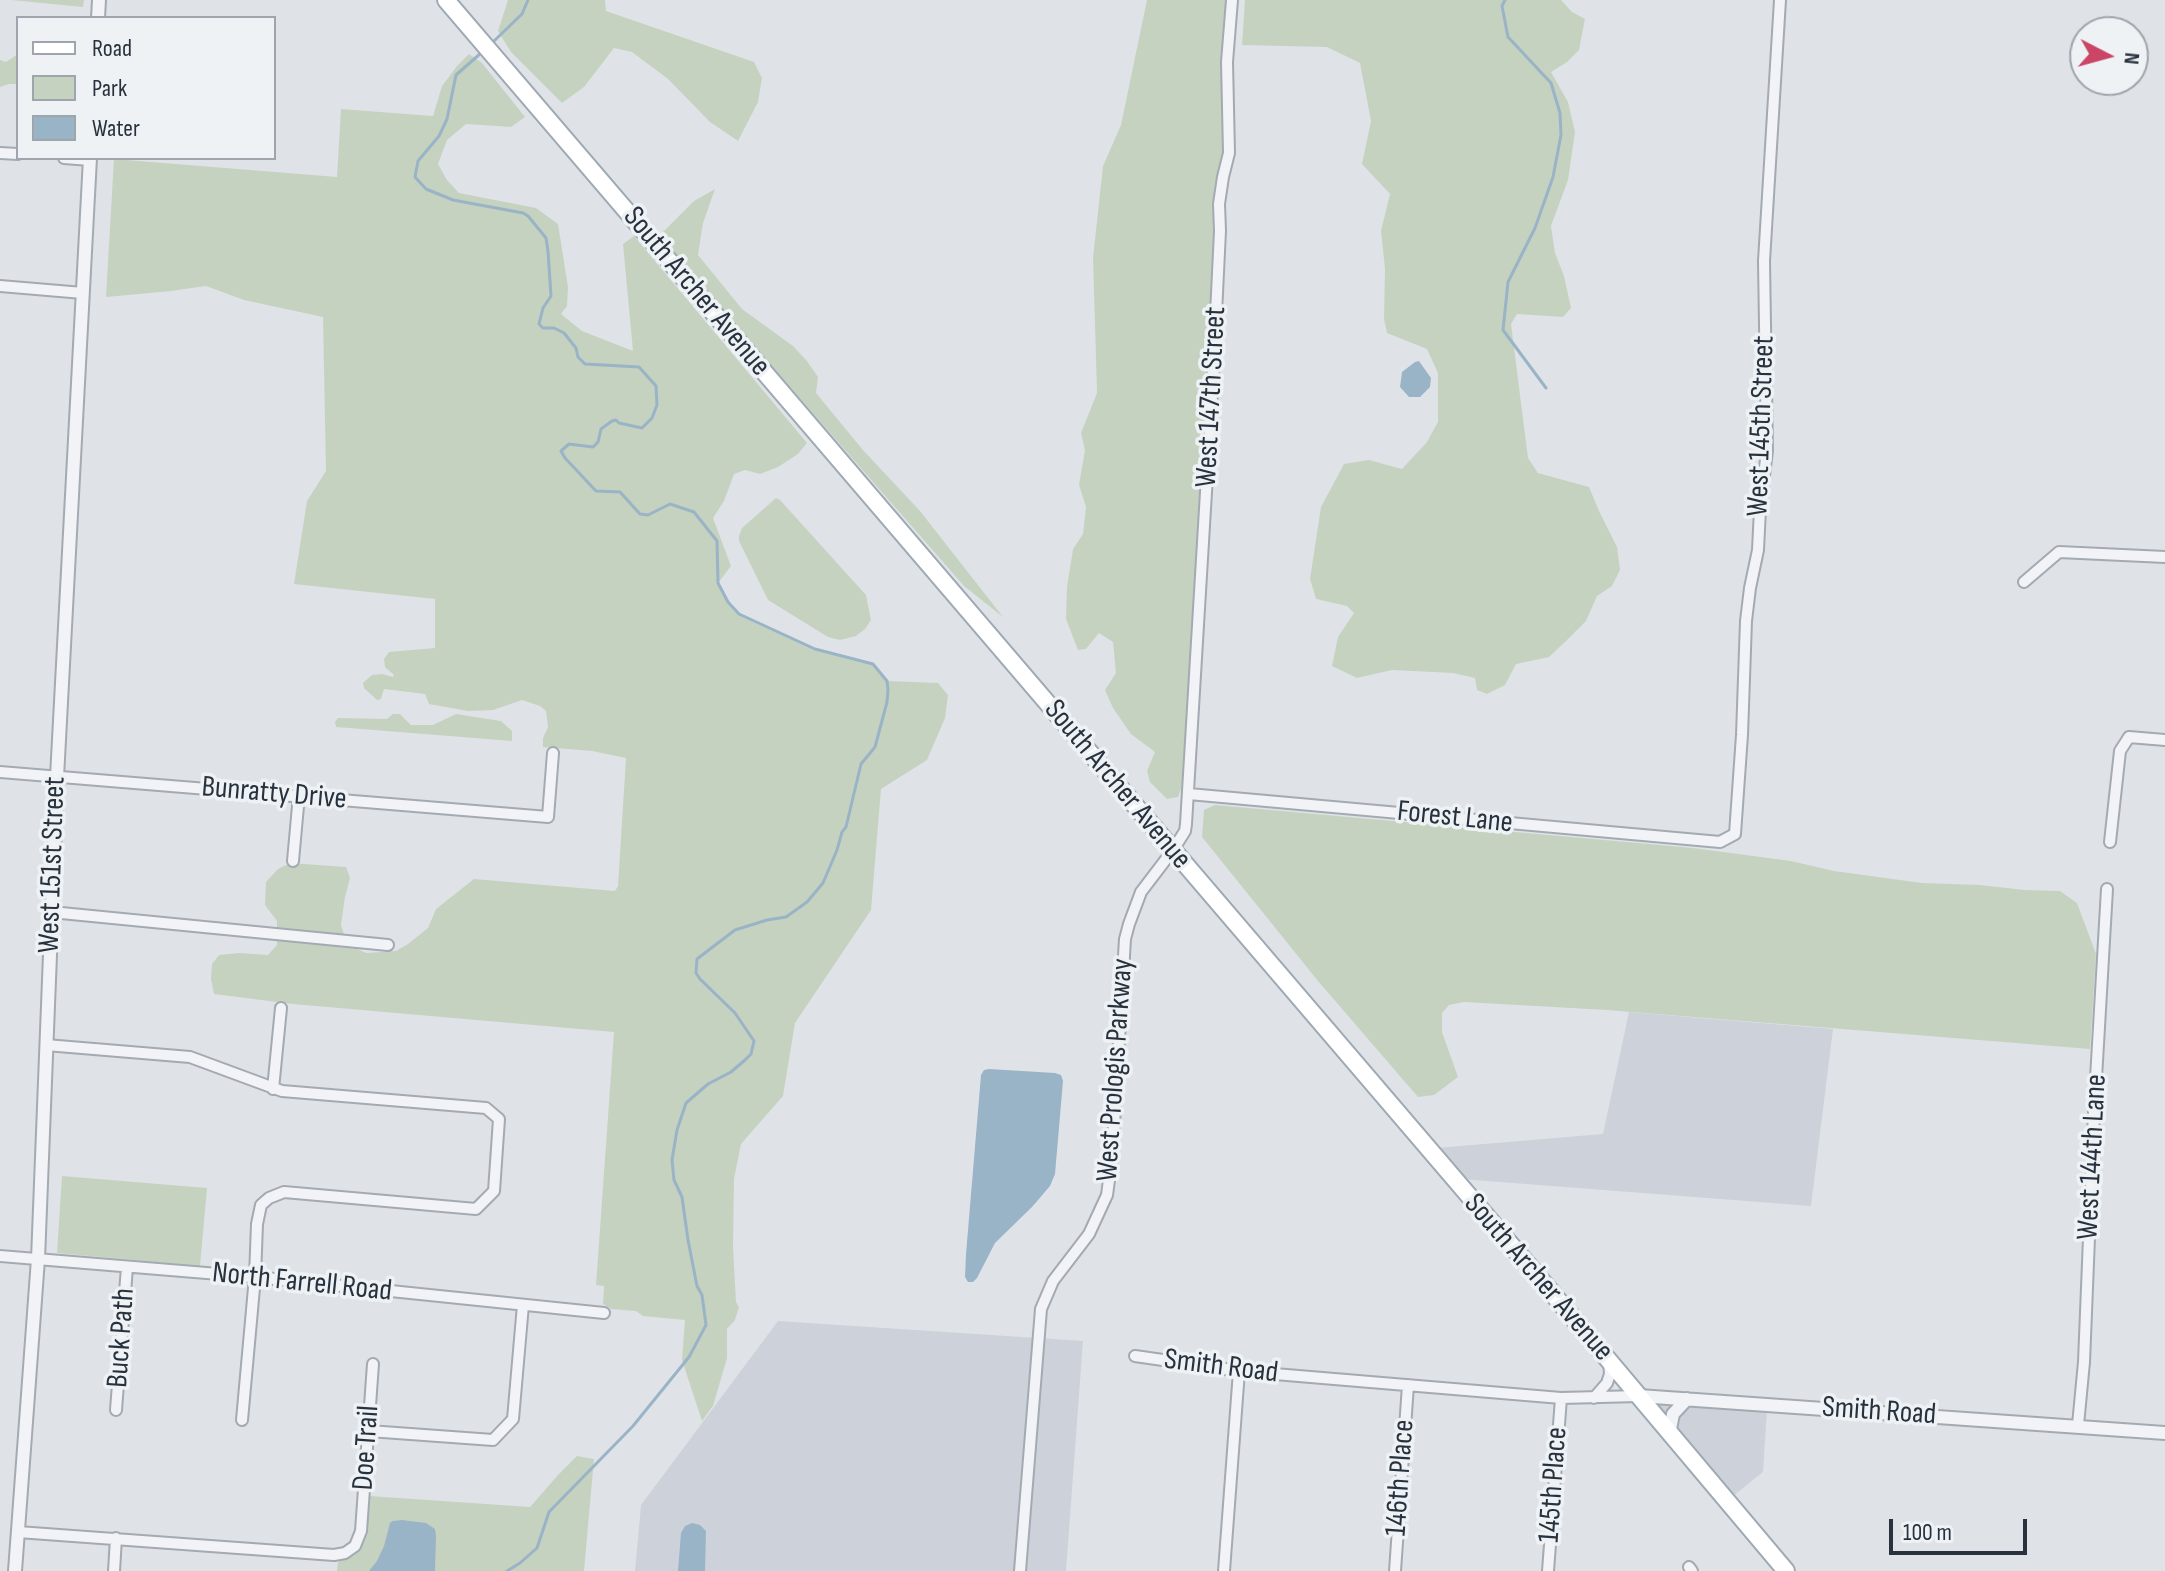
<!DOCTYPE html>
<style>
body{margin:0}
#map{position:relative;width:2165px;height:1571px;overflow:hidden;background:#dfe3e8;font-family:"Sofia Sans Condensed",sans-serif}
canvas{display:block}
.legend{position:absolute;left:16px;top:16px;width:260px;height:144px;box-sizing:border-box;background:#eef2f5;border:2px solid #9fa5ac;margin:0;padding:10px 14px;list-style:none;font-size:24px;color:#28323e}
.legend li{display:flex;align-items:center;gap:16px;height:40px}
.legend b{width:40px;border:2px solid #9fa5ac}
.north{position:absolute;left:2069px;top:16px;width:80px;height:80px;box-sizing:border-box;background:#eef2f5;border:2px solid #9fa5ac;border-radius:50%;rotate:96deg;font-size:22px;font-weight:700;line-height:32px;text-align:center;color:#28323e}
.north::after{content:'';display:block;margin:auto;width:28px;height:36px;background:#cb4566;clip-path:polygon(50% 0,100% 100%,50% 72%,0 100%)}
.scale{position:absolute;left:1889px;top:1519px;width:138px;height:36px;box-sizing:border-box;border:4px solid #28323e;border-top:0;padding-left:10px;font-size:24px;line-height:28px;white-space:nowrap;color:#28323e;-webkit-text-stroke:6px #eef2f5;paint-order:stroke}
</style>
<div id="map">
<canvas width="2165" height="1571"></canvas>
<ul class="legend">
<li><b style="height:10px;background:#fff"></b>Road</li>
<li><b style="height:22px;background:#c6d2c0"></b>Park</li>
<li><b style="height:22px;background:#9ab4c7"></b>Water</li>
</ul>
<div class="north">N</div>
<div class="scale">100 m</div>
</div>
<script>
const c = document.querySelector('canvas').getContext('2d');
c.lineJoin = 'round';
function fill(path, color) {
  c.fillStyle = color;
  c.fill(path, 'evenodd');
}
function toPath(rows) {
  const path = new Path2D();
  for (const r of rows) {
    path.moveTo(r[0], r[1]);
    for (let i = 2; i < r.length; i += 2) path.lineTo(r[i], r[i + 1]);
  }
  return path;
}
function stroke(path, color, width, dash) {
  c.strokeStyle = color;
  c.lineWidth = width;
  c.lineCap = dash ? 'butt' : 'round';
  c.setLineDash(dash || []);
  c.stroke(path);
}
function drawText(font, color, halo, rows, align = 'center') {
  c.font = font + ' "Sofia Sans Condensed",sans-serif';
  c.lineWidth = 7;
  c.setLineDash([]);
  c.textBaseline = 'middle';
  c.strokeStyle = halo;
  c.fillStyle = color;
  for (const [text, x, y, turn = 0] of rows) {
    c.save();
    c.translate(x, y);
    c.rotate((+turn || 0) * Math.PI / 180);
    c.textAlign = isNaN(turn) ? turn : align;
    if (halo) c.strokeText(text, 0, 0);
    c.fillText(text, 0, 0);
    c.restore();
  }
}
const built = toPath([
 [1629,1012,1833,1029,1811,1206,1461,1179,1436,1148,1603,1134],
 [778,1321,1083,1341,1066,1571,635,1571,641,1505],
 [1654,1403,1767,1409,1763,1472,1733,1496]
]);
const green = toPath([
 [11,0,84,0,83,7],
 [508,0,605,0,606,11,754,62,762,78,758,102,738,141,710,122,668,79,632,52,614,48,584,87,562,103,511,52,498,31],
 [1147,0,1232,0,1228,109,1186,775,1178,797,1167,799,1150,782,1147,771,1155,752,1131,734,1113,708,1105,690,1116,673,1113,642,1099,633,1086,649,1078,650,1066,619,1067,587,1073,549,1083,534,1086,507,1079,485,1085,450,1081,433,1097,393,1093,258,1103,166,1121,125],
 [1245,0,1561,0,1572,12,1585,19,1579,50,1567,62,1551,72,1568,102,1575,132,1568,180,1551,226,1555,253,1564,276,1571,308,1563,317,1517,314,1511,324,1528,458,1538,473,1589,487,1599,511,1617,547,1620,570,1612,586,1597,596,1586,621,1565,642,1549,657,1516,664,1505,685,1487,694,1477,690,1475,678,1453,673,1392,670,1357,678,1332,666,1338,637,1354,613,1347,606,1316,599,1310,579,1321,507,1344,464,1369,460,1402,469,1427,442,1438,422,1438,373,1427,349,1387,333,1384,319,1385,269,1381,231,1390,194,1362,164,1371,121,1360,63,1327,47,1242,45],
 [18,54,18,84,9,84,0,87,0,60,6,62],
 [469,54,482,63,525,117,511,127,466,124,447,140,438,164,447,180,459,193,536,208,558,224,568,287,567,306,561,314,582,331,633,351,623,244,634,236,807,443,798,454,778,467,760,474,745,470,734,474,724,501,713,518,731,566,718,583,728,602,739,614,748,617,753,622,815,649,873,664,887,681,938,683,948,695,945,718,927,760,881,789,871,910,795,1023,783,1096,741,1144,734,1179,733,1247,736,1302,739,1307,735,1320,727,1329,727,1358,713,1406,702,1421,682,1360,685,1320,643,1316,636,1311,611,1309,603,1304,604,1286,596,1285,614,1032,293,1004,214,994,211,979,212,964,219,955,240,953,268,955,277,945,277,921,265,905,266,882,278,869,290,863,346,867,350,878,345,897,341,925,347,944,366,953,396,951,408,944,428,928,436,909,474,879,615,891,618,886,626,758,592,751,543,747,543,738,548,727,546,711,540,706,522,700,493,710,468,711,429,704,425,694,384,689,381,699,377,700,364,688,363,683,372,675,382,674,393,677,394,675,385,667,384,659,389,652,435,648,435,599,294,584,307,501,326,471,323,317,244,300,206,286,171,291,106,297,114,159,337,177,341,109,433,116,442,86,457,66],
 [715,189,703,223,698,255,742,309,793,346,807,361,818,377,816,393,863,450,920,511,1003,617,964,586,677,258,663,232,694,201],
 [776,498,780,500,866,595,871,620,865,629,856,636,840,640,828,637,768,600,739,541,739,536,742,528],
 [393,714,400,714,411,725,433,725,456,714,501,721,512,731,512,741,336,727,335,722,338,718,387,719],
 [1215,805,1693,848,1791,861,1834,871,1922,883,1980,885,2025,890,2060,891,2077,903,2096,954,2090,1049,1607,1010,1464,1002,1449,1005,1442,1013,1442,1032,1458,1077,1434,1095,1418,1097,1318,981,1202,837,1204,810],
 [62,1176,207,1188,200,1266,57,1253],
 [577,1456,594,1459,584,1571,337,1571,338,1562,355,1555,365,1540,369,1496,530,1507,558,1475]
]);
const water = toPath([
 [1419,361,1431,378,1430,387,1420,397,1409,397,1400,387,1402,372,1415,362],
 [989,1069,1055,1073,1061,1075,1063,1081,1055,1174,1050,1186,1032,1207,995,1243,977,1278,973,1282,968,1282,965,1277,966,1254,981,1075,984,1070],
 [402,1520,426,1523,435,1529,436,1536,435,1571,369,1571,377,1561,384,1546,390,1523,393,1521],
 [692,1523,700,1525,706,1531,705,1571,678,1571,681,1533,685,1526]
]);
const stream = toPath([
 [1505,0,1502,6,1508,37,1551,83,1560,113,1561,135,1553,177,1535,228,1508,282,1503,330,1546,388],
 [493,42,522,14,528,0],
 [481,53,456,75,447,119,439,136,418,161,415,177,426,189,453,200,523,213,528,216,546,238,548,251,551,296,543,308,539,324,543,328,554,328,564,333,576,348,578,357,585,364,639,367,656,386,657,405,652,418,642,428,619,423,616,420,612,421,601,429,598,442,593,447,569,444,561,451,565,458,596,491,620,492,640,514,648,515,670,504,694,512,717,541,718,583,728,602,739,614,815,649,873,664,887,681,888,690,887,702,875,747,861,764,846,827,842,832,837,850,823,883,807,902,786,917,767,920,735,930,697,959,696,973,700,979,735,1013,754,1041,751,1054,745,1060,731,1072,708,1084,686,1103,677,1130,672,1160,674,1180,682,1197,688,1240,697,1286,702,1295,706,1325,689,1357,633,1426,549,1512,537,1548,520,1563,507,1571]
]);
const minor = toPath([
 [0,153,18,154],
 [64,158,90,160],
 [0,286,83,293],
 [2024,582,2059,552,2165,557],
 [0,772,548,817,553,753],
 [1189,794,1720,842,1735,834,1742,735,1746,621,1750,588,1758,550,1760,509,1767,451,1764,261,1780,0],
 [2110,842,2120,751,2129,737,2165,740],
 [293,861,299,795],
 [51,912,388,945],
 [46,1045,190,1057,282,1091,486,1108,499,1119,494,1191,476,1209,284,1192,269,1198,261,1205,257,1224,255,1277,242,1420],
 [273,1089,281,1008],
 [0,1256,255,1277,604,1313],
 [1135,1356,1239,1371,1561,1398,1639,1396],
 [1594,1398,1607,1383,1610,1374,1609,1362],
 [116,1410,127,1267],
 [2078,1425,2084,1362,2094,1113,2107,889],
 [369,1431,493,1440,513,1419,523,1305],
 [18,1532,334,1555,345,1553,355,1546,361,1531,373,1364],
 [1689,1567,1692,1571],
 [114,1571,116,1538],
 [1020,1571,1041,1309,1053,1281,1089,1234,1107,1195,1112,1158,1125,939,1129,924,1141,892,1173,850,1185,831,1186,824,1213,376,1220,231,1219,204,1223,177,1229,153,1227,62,1232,0],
 [1224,1571,1239,1371],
 [1395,1571,1408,1385],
 [1548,1571,1561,1398]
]);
const tertiary = toPath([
 [98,18,99,0],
 [1639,1396,2165,1433],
 [1671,1434,1670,1429,1673,1414,1687,1399],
 [15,1571,38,1259,57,777,90,158]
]);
const primary = toPath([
 [446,0,1547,1287,1786,1571]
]);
const streetNames = [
 ["South Archer Avenue",696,292,50],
 ["West 147th Street",1212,397,-87],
 ["West 145th Street",1762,426,-88],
 ["South Archer Avenue",1117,785,50],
 ["Bunratty Drive",274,794,5],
 ["Forest Lane",1455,818,6],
 ["West 151st Street",53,865,-88],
 ["West Prologis Parkway",1116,1070,-86],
 ["West 144th Lane",2093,1157,-87],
 ["South Archer Avenue",1538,1278,49],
 ["North Farrell Road",302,1283,6],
 ["Buck Path",122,1338,-86],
 ["Smith Road",1221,1367,7],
 ["Smith Road",1879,1412,4],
 ["Doe Trail",367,1448,-86],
 ["146th Place",1401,1478,-86],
 ["145th Place",1554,1485,-86]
];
fill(built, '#cdd2da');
fill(green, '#c6d2c0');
fill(water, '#9ab4c7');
stroke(stream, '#9ab4c7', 3);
stroke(minor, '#a4aab2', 14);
stroke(tertiary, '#a4aab2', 16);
stroke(primary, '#9ea9b3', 20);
stroke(minor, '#f1f3f6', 10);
stroke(tertiary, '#f1f3f6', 12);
stroke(primary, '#fff', 16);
drawText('30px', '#28323e', '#eef2f5', streetNames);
</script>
